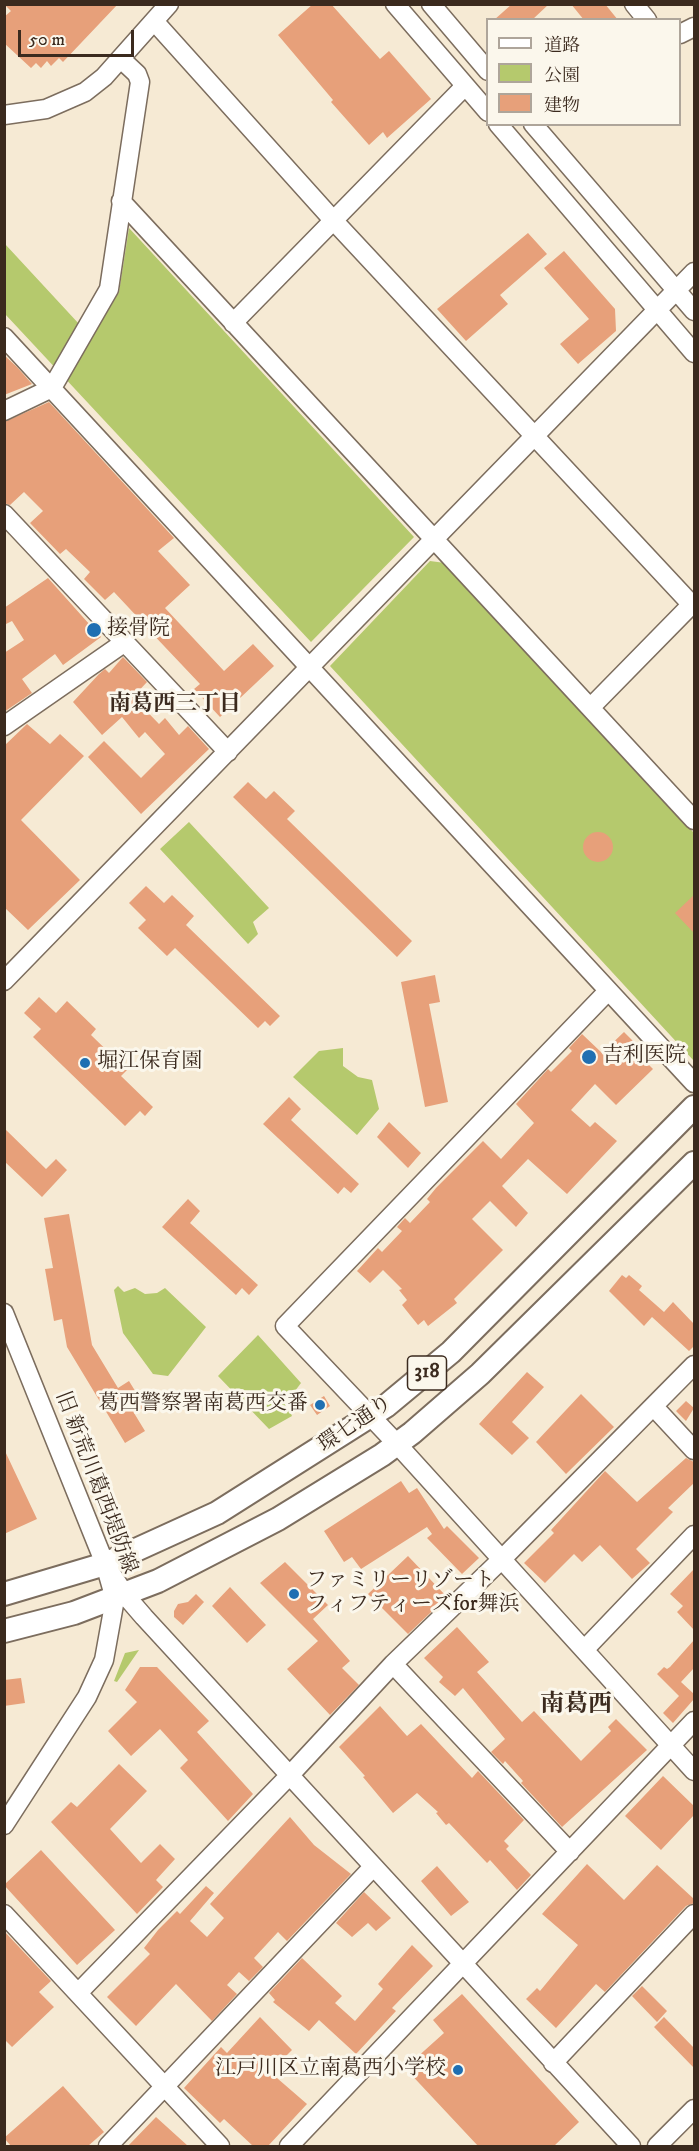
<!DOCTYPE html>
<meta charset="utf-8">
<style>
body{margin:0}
#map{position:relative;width:699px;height:2151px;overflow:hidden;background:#f6ead4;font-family:"IM FELL DW Pica","Noto Serif JP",serif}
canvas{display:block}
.frame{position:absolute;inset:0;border:6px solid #3b2a1e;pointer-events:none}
.legend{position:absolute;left:486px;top:18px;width:195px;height:108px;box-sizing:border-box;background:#fbf7ec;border:2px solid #aea59a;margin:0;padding:8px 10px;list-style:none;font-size:18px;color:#3b2a1e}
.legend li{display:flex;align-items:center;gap:12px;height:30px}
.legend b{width:30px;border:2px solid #aea59a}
.scale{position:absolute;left:18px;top:30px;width:116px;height:27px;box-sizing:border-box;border:3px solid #3b2a1e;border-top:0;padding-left:8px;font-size:18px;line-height:21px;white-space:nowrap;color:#3b2a1e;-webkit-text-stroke:4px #fbf7ec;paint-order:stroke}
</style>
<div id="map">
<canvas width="699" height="2151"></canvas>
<div class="frame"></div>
<ul class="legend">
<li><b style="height:8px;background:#fff"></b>道路</li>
<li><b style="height:16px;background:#b5c96d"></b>公園</li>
<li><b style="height:16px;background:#e7a07a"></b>建物</li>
</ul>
<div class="scale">50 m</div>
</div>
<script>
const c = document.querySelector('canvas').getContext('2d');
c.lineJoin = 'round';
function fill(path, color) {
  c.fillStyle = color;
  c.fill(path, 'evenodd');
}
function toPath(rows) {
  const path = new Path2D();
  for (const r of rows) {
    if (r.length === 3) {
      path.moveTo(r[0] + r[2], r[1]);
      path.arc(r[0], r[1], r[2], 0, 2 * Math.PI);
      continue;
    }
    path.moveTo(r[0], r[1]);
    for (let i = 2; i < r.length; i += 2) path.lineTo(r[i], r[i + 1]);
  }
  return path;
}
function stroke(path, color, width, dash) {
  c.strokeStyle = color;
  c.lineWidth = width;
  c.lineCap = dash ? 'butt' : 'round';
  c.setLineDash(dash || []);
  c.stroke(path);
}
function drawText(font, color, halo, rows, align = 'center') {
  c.font = font + ' "IM FELL DW Pica","Noto Serif JP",serif';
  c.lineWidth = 6;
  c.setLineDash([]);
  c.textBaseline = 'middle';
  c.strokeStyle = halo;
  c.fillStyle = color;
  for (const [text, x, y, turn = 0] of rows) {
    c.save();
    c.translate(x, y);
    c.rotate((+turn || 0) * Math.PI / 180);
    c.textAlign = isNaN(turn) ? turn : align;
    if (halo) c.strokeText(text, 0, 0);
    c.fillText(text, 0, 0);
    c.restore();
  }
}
const green = toPath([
 [129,228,414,537,311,642,5,314,5,244,92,338,119,292],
 [430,561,445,563,694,833,694,1061,330,666],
 [189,822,269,908,253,922,258,934,248,944,160,849],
 [343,1048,343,1066,358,1077,372,1080,379,1109,357,1135,293,1077,319,1051],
 [118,1286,124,1292,135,1288,145,1294,157,1293,165,1288,206,1327,168,1376,153,1374,123,1333,114,1290],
 [258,1335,301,1383,286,1403,292,1416,269,1429,218,1376],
 [139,1650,117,1682,114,1681,125,1653]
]);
const building = toPath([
 [4,4,118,4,63,62,59,58,51,66,47,61,41,68,36,63,31,68,4,43,4,17,11,11],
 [313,4,331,4,380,59,389,51,431,99,387,138,383,132,369,145,331,102,333,100,278,35],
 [512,4,549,4,532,20,494,20],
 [571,4,605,4,618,20,584,20],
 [528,233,547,254,500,295,508,304,466,341,437,309],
 [564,251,615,309,616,331,578,364,560,344,589,319,544,268],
 [4,355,17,367,32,384,4,395],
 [49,402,174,538,158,551,190,585,165,608,224,671,253,644,274,666,220,717,194,689,200,684,147,628,158,615,143,623,114,592,105,600,84,579,90,572,66,549,60,554,30,523,43,511,24,492,10,505,4,503,4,422],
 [48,578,90,625,92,624,101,637,63,665,55,654,22,679,32,693,4,712,4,653,24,640,12,621,4,625,4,608],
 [123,657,147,682,133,697,159,724,165,718,179,735,188,726,209,749,141,814,88,757,104,741,141,778,165,754,145,732,139,738,122,717,102,735,73,702,99,674,105,669,109,673],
 [27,724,50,744,60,734,84,756,21,820,80,880,28,930,4,907,4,746],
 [248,782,266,799,274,791,295,811,287,819,412,941,397,957,233,797],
 [598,847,15],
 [146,886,164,903,172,895,194,916,186,925,280,1016,270,1026,265,1021,258,1028,175,948,167,956,138,928,146,920,129,903],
 [694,895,694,933,675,913],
 [435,975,440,1002,429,1004,448,1102,425,1107,401,982],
 [39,997,56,1013,67,1001,96,1029,91,1035,127,1070,121,1076,153,1107,145,1116,140,1111,125,1126,33,1037,41,1029,24,1013],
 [624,1032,635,1043,631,1047,653,1069,616,1105,595,1084,571,1110,590,1127,595,1122,617,1141,567,1194,528,1159,502,1186,528,1213,516,1227,490,1201,472,1219,503,1250,454,1299,457,1303,428,1326,424,1320,418,1325,402,1305,407,1300,399,1290,402,1289,383,1270,370,1283,357,1271,378,1248,382,1252,402,1231,397,1227,405,1218,410,1223,430,1202,427,1199,436,1188,483,1141,501,1159,534,1123,516,1104,548,1069,551,1072,572,1051,569,1048,582,1034,602,1053],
 [289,1097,301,1109,291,1120,359,1184,351,1193,344,1187,338,1194,263,1124],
 [389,1122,421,1153,408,1168,377,1137],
 [4,1128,46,1169,56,1159,67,1170,42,1197,4,1161],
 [188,1199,200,1211,190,1223,258,1285,249,1295,242,1288,236,1295,162,1227],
 [69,1214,92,1345,118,1388,129,1381,145,1407,134,1413,145,1431,125,1443,67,1347,62,1319,54,1321,45,1269,53,1268,44,1218],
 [622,1275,626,1278,629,1275,642,1286,639,1290,664,1312,673,1302,694,1324,694,1346,689,1351,652,1317,644,1326,609,1291],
 [527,1372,544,1387,512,1422,529,1438,512,1455,479,1424],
 [581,1394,614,1427,566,1474,536,1442],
 [324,1396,330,1406,317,1415,310,1405],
 [686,1401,694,1408,686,1421,676,1411],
 [4,1449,37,1519,4,1534],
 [686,1458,694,1462,694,1483,668,1508,673,1512,636,1549,650,1563,632,1579,600,1545,582,1562,574,1554,545,1583,524,1563,554,1533,551,1530,605,1471,637,1502],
 [401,1481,409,1493,417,1488,444,1529,447,1526,479,1558,462,1574,427,1538,432,1534,427,1527,361,1569,352,1557,344,1562,324,1531],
 [408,1556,447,1597,408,1634,368,1594],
 [285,1562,328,1605,313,1619,350,1661,342,1668,359,1685,330,1715,287,1669,318,1641,260,1583],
 [694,1569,694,1630,677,1612,683,1606,670,1594],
 [230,1587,266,1625,247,1643,212,1606],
 [196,1594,204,1602,183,1625,174,1617,174,1611,178,1604,188,1602],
 [457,1627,489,1662,477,1672,522,1722,534,1711,581,1761,611,1731,608,1727,616,1719,647,1750,562,1827,521,1783,523,1781,505,1761,503,1764,491,1752,505,1739,463,1688,455,1696,439,1682,443,1677,424,1658],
 [694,1640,694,1668,681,1682,694,1694,694,1699,673,1723,663,1713,679,1696,657,1674,664,1667,667,1669,670,1667],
 [140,1667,157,1667,209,1721,197,1732,253,1794,228,1821,180,1768,188,1760,160,1729,131,1756,108,1731,137,1702,125,1690],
 [21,1678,25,1703,4,1706,4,1680],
 [380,1706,407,1736,421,1724,472,1778,478,1771,524,1820,504,1841,509,1846,506,1849,531,1875,517,1890,490,1860,487,1863,449,1823,446,1825,436,1813,438,1812,417,1793,393,1813,363,1777,365,1776,339,1747],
 [119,1764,147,1791,110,1829,141,1863,160,1844,175,1859,156,1880,163,1887,137,1914,51,1822,71,1802,77,1807],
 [663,1776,694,1806,694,1815,661,1850,625,1816],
 [290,1817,314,1845,351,1874,287,1941,278,1932,254,1958,263,1967,249,1981,239,1972,227,1985,237,1994,212,2021,176,1984,136,2026,107,1997,150,1954,144,1948,158,1930,177,1911,180,1914,206,1886,214,1893,190,1921,207,1937,224,1918,210,1904],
 [41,1850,115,1930,77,1965,4,1885],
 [587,1864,624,1900,657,1865,694,1899,694,1903,686,1906,605,1992,596,1984,556,2028,526,1999,537,1988,540,1991,578,1945,542,1914],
 [437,1866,469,1902,451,1916,421,1881],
 [364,1892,391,1918,376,1931,368,1923,352,1937,336,1923],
 [4,1931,51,1981,39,1992,54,2007,12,2047,4,2039],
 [412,1945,433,1966,392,2008,396,2011,356,2054,319,2020,309,2031,273,2002,275,2000,269,1993,302,1958,342,1996,335,2003,355,2021,383,1989,378,1984],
 [642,1986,667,2011,657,2022,632,1996],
 [462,1994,579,2122,554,2146,478,2146,405,2068,444,2033,433,2020],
 [260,2017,292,2050,270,2072,307,2104,268,2146,253,2146,224,2119,220,2123,184,2088,221,2047,227,2053],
 [664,2017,694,2048,694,2068,654,2027],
 [63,2086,104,2132,88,2146,11,2146,4,2138],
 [156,2117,188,2146,128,2146]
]);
const minor = toPath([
 [395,4,488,112],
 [431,4,488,71],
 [634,4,647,20],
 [154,21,333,220,694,607],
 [680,34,694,27],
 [4,115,46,109,85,92,104,77,169,4],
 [498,124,694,353],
 [533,124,694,311],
 [121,201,694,820],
 [233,323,465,86],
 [4,337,694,1083],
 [4,411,52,388,109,289,140,82,137,74,121,59],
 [4,514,228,752],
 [591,707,694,602],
 [4,726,125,642],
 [4,981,694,272],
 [608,991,285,1326,397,1444,694,1771],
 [4,1313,105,1564,115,1599,104,1660,87,1697,4,1825],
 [654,1407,694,1450],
 [105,1564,125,1595,144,1617,631,2146],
 [584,1650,694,1535],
 [393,1664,570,1852],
 [4,1914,220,2146],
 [79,1992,289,1776,393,1664,501,1560,694,1365],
 [553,2063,694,1914],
 [108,2146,373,1867],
 [289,2146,694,1721],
 [657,2146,694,2109]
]);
const major = toPath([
 [4,1594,105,1564,217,1513,386,1406,451,1352,694,1107],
 [4,1631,74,1613,158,1581,278,1519,382,1455,412,1433,480,1374,694,1163]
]);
const markers = [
 [94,630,8,"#1f6fb2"],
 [589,1057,8,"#1f6fb2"],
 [85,1063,6,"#1f6fb2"],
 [320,1405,6,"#1f6fb2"],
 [294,1594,6,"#1f6fb2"],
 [458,2070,6,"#1f6fb2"]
];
const shields = [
 [427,1373,39]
];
const shieldNames = [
 ["318",427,1373]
];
const poiNames = [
 ["接骨院",107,630],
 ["吉利医院",602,1057],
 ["堀江保育園",97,1063],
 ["葛西警察署南葛西交番",308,1405,"right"],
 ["ファミリーリゾート",306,1582],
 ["フィフティーズfor舞浜",306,1606],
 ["江戸川区立南葛西小学校",446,2070,"right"]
];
const streetNames = [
 ["環七通り",356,1425,-34],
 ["旧 新荒川葛西堤防線",95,1483,69]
];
const neighbourhoodNames = [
 ["南葛西三丁目",175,705]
];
const quarterNames = [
 ["南葛西",576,1706]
];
fill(green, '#b5c96d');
fill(building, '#e7a07a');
stroke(minor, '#7c6d5e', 21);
stroke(major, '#7c6d5e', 26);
stroke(minor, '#fff', 18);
stroke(major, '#fff', 22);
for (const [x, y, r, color] of markers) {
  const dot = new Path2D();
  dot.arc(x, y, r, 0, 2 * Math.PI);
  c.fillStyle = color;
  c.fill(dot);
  stroke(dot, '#fbf7ec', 2);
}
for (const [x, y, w] of shields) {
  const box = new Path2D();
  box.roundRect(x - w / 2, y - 17, w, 34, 4.5);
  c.fillStyle = '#fbf7ec';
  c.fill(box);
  stroke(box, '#3b2a1e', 1.5);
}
drawText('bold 20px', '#3b2a1e', null, shieldNames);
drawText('21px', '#3b2a1e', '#fbf7ec', poiNames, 'left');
drawText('21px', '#3b2a1e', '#fbf7ec', streetNames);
drawText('bold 22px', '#3b2a1e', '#fbf7ec', neighbourhoodNames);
drawText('bold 24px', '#3b2a1e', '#fbf7ec', quarterNames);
</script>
